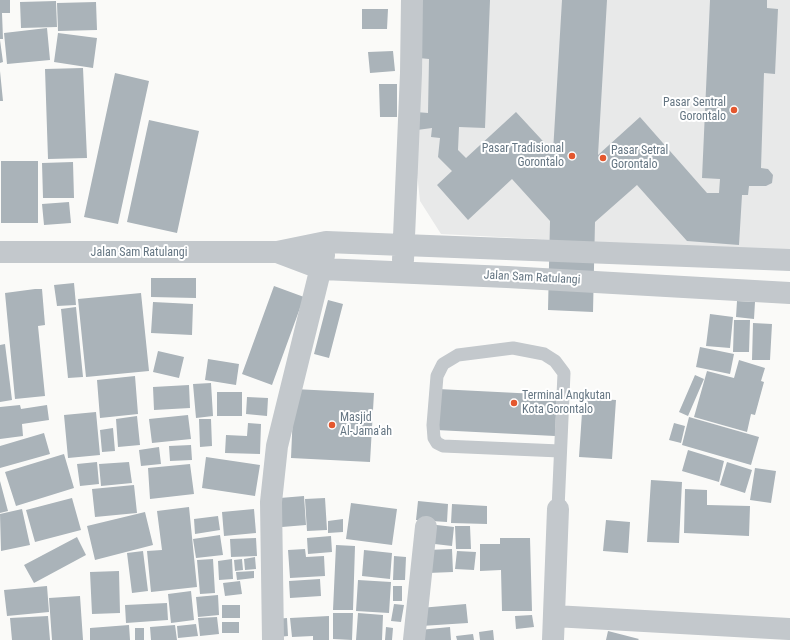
<!DOCTYPE html>
<style>
body{margin:0}
canvas{display:block;background:#fafaf8}
</style>
<canvas width="790" height="640"></canvas>
<script>
const c = document.querySelector('canvas').getContext('2d');
c.lineJoin = 'round';
function fill(path, color) {
  c.fillStyle = color;
  c.fill(path, 'evenodd');
}
function toPath(rows) {
  const path = new Path2D();
  for (const r of rows) {
    path.moveTo(r[0], r[1]);
    for (let i = 2; i < r.length; i += 2) path.lineTo(r[i], r[i + 1]);
  }
  return path;
}
function stroke(path, color, width, dash) {
  c.strokeStyle = color;
  c.lineWidth = width;
  c.lineCap = dash ? 'butt' : 'round';
  c.setLineDash(dash || []);
  c.stroke(path);
}
function drawText(font, color, halo, rows, align = 'center') {
  c.font = font + ' "Roboto Condensed",sans-serif';
  c.lineWidth = 4;
  c.setLineDash([]);
  c.textBaseline = 'middle';
  c.strokeStyle = halo;
  c.fillStyle = color;
  for (const [text, x, y, turn = 0] of rows) {
    c.save();
    c.translate(x, y);
    c.rotate((+turn || 0) * Math.PI / 180);
    c.textAlign = isNaN(turn) ? turn : align;
    if (halo) c.strokeText(text, 0, 0);
    c.fillText(text, 0, 0);
    c.restore();
  }
}
const built = toPath([
 [426,0,790,0,790,252,441,234,420,201,411,116]
]);
const building = toPath([
 [0,0,10,0,10,13,2,13,3,39,0,39],
 [421,0,490,0,485,128,459,127,458,150,466,158,516,112,553,152,562,0,607,0,598,155,640,117,707,193,719,193,720,179,702,178,710,0,767,0,767,8,778,9,775,74,764,73,761,168,768,169,773,175,772,183,766,186,749,186,748,195,742,195,739,245,687,241,637,185,595,222,593,312,548,310,550,221,512,179,468,220,437,185,452,171,438,157,440,138,431,137,432,128,417,130,416,112,428,113,429,59,419,58],
 [56,1,57,27,21,28,20,2],
 [96,2,97,30,58,31,57,3],
 [362,9,388,9,387,29,362,29],
 [47,28,50,60,7,64,4,33],
 [58,33,97,38,93,68,54,62],
 [0,40,3,62,0,63],
 [393,51,395,71,370,73,368,52],
 [83,68,87,158,48,159,45,69],
 [0,71,3,101,0,101],
 [115,73,149,81,118,224,84,217],
 [379,84,397,84,397,117,380,117],
 [149,120,199,131,177,233,127,222],
 [1,161,38,161,38,223,1,223],
 [73,162,74,198,43,198,42,163],
 [69,202,71,223,44,225,42,204],
 [151,278,196,278,196,298,151,297],
 [74,283,76,305,57,306,54,285],
 [274,286,304,297,272,385,242,374],
 [35,289,42,289,45,325,38,326,45,396,15,399,5,293],
 [141,293,149,371,86,377,78,299],
 [328,300,343,304,329,358,314,354],
 [737,301,755,302,754,319,736,317],
 [153,302,193,304,192,335,151,333],
 [76,307,83,377,68,378,61,309],
 [710,314,733,317,730,348,706,346],
 [734,320,750,320,749,352,733,352],
 [753,323,772,324,770,360,752,360],
 [5,344,12,400,0,402,0,345],
 [700,347,734,354,730,374,696,367],
 [158,351,184,357,179,378,153,372],
 [208,359,239,364,236,385,205,380],
 [739,360,765,368,761,381,764,382,755,415,751,414,747,432,694,417,707,371,734,378],
 [695,375,704,379,688,416,679,412],
 [135,376,138,414,100,418,97,380],
 [211,383,213,416,196,418,193,384],
 [189,385,190,408,154,410,153,387],
 [294,389,374,393,370,462,291,458],
 [438,389,557,395,555,436,436,430],
 [217,392,242,392,242,416,217,416],
 [247,397,268,398,267,416,246,414],
 [583,398,616,400,612,459,579,457],
 [20,405,21,409,47,405,49,420,22,424,23,436,0,439,0,407],
 [96,412,100,455,68,458,64,415],
 [188,415,191,439,152,443,149,419],
 [137,416,140,445,118,447,116,419],
 [689,417,759,437,751,465,682,445],
 [199,419,211,419,212,446,200,447],
 [248,423,261,424,260,454,225,453,226,435,247,436],
 [674,423,685,426,681,443,669,440],
 [113,428,115,451,102,452,100,430],
 [44,433,50,454,0,468,0,446],
 [191,445,192,460,170,461,169,446],
 [159,447,161,464,141,466,139,450],
 [688,450,724,461,719,482,682,471],
 [64,454,74,488,16,506,5,472],
 [206,457,260,465,255,496,202,488],
 [97,462,99,484,80,486,77,464],
 [129,462,132,483,101,486,99,464],
 [727,462,752,470,745,493,720,485],
 [190,464,194,494,150,499,148,468],
 [755,468,776,471,771,503,750,500],
 [651,480,682,482,679,543,647,542],
 [0,481,8,511,0,513],
 [134,485,137,513,95,517,92,489],
 [685,489,707,490,707,505,750,506,749,536,684,533],
 [304,496,306,525,282,527,280,498],
 [72,498,81,530,35,542,26,510],
 [325,498,327,530,307,531,305,499],
 [418,501,448,504,447,522,416,520],
 [351,503,397,509,392,545,346,539],
 [452,504,487,506,487,524,451,523],
 [189,507,197,587,151,592,147,551,162,550,157,511],
 [22,509,30,545,1,551,0,514],
 [254,509,256,533,224,536,222,512],
 [145,512,153,545,95,560,87,526],
 [218,516,220,530,195,534,194,519],
 [343,519,343,532,328,533,328,521],
 [606,520,630,522,628,553,603,551],
 [428,524,454,527,452,546,426,543],
 [455,526,470,526,471,549,456,549],
 [220,535,223,555,196,558,193,539],
 [331,536,332,552,308,554,307,538],
 [77,537,86,555,34,583,24,565],
 [256,538,257,556,231,557,230,539],
 [500,538,530,538,532,611,502,611,501,570,480,571,480,544,500,544],
 [336,545,355,546,353,610,333,610],
 [305,549,306,557,324,556,325,576,290,578,288,550],
 [452,549,453,572,428,573,427,550],
 [364,550,392,553,390,579,362,576],
 [143,551,148,591,132,593,127,553],
 [457,551,476,552,474,570,455,569],
 [394,556,406,557,405,580,393,580],
 [255,557,256,569,245,570,244,559],
 [213,559,215,593,200,594,197,560],
 [232,559,233,579,219,580,218,561],
 [242,559,243,570,235,571,234,560],
 [119,571,120,613,92,614,90,572],
 [254,571,254,578,237,580,236,572],
 [320,579,321,596,290,598,289,581],
 [358,580,391,582,389,613,356,611],
 [240,581,242,594,225,596,223,583],
 [47,586,49,612,7,616,4,590],
 [393,586,402,586,402,601,393,601],
 [191,591,194,620,171,623,168,594],
 [218,595,219,615,198,617,196,597],
 [80,596,83,640,52,640,49,598],
 [167,603,168,620,126,623,125,605],
 [394,604,404,605,401,622,391,621],
 [466,604,468,623,421,626,420,608],
 [222,605,240,605,240,618,222,618],
 [333,613,353,613,352,640,333,639],
 [358,613,383,615,382,640,356,640],
 [532,615,534,627,516,629,515,616],
 [48,616,50,640,12,640,10,618],
 [329,616,329,640,313,640,313,636,292,637,290,618],
 [217,617,219,634,200,636,198,618],
 [287,618,288,636,278,637,276,619],
 [222,622,239,622,239,633,222,633],
 [196,624,198,636,178,638,177,626],
 [129,625,130,640,90,640,90,628],
 [175,625,177,640,151,640,150,627],
 [386,627,393,628,392,640,385,640],
 [450,627,451,640,421,640,419,630],
 [135,628,144,628,144,640,135,640],
 [493,630,494,640,480,640,479,632],
 [608,631,639,639,638,640,606,640],
 [473,634,474,640,457,640,456,636]
]);
const lane = toPath([
 [558,509,564,373,555,361,544,354,513,348,458,355,443,364,437,376,433,425,434,438,437,443,443,446,560,451]
]);
const street = toPath([
 [0,252,277,252,326,242,790,260],
 [277,252,322,269,507,277,790,293],
 [403,260,411,73,412,0],
 [554,616,789,629],
 [273,640,271,502,277,446,324,255],
 [414,640,426,527],
 [553,640,558,509]
]);
const markers = [
 [734,110,4,"#e4572e"],
 [572,156,4,"#e4572e"],
 [603,158,4,"#e4572e"],
 [514,403,4,"#e4572e"],
 [332,425,4,"#e4572e"]
];
const poiNames = [
 ["Pasar Sentral",726,103,"right"],
 ["Gorontalo",726,117,"right"],
 ["Pasar Tradisional",564,149,"right"],
 ["Gorontalo",564,163,"right"],
 ["Pasar Setral",611,151],
 ["Gorontalo",611,165],
 ["Terminal Angkutan",522,396],
 ["Kota Gorontalo",522,410],
 ["Masjid",340,418],
 ["Al-Jama'ah",340,432]
];
const streetNames = [
 ["Jalan Sam Ratulangi",139,253],
 ["Jalan Sam Ratulangi",532,278,3]
];
fill(built, '#e8e9e9');
fill(building, '#aab3b9');
stroke(lane, '#c3c8cc', 13);
stroke(street, '#c3c8cc', 22);
for (const [x, y, r, color] of markers) {
  const dot = new Path2D();
  dot.arc(x, y, r, 0, 2 * Math.PI);
  c.fillStyle = color;
  c.fill(dot);
  stroke(dot, '#fff', 1.5);
}
drawText('12px', '#657683', '#fff', poiNames, 'left');
drawText('12px', '#657683', '#fff', streetNames);
</script>
